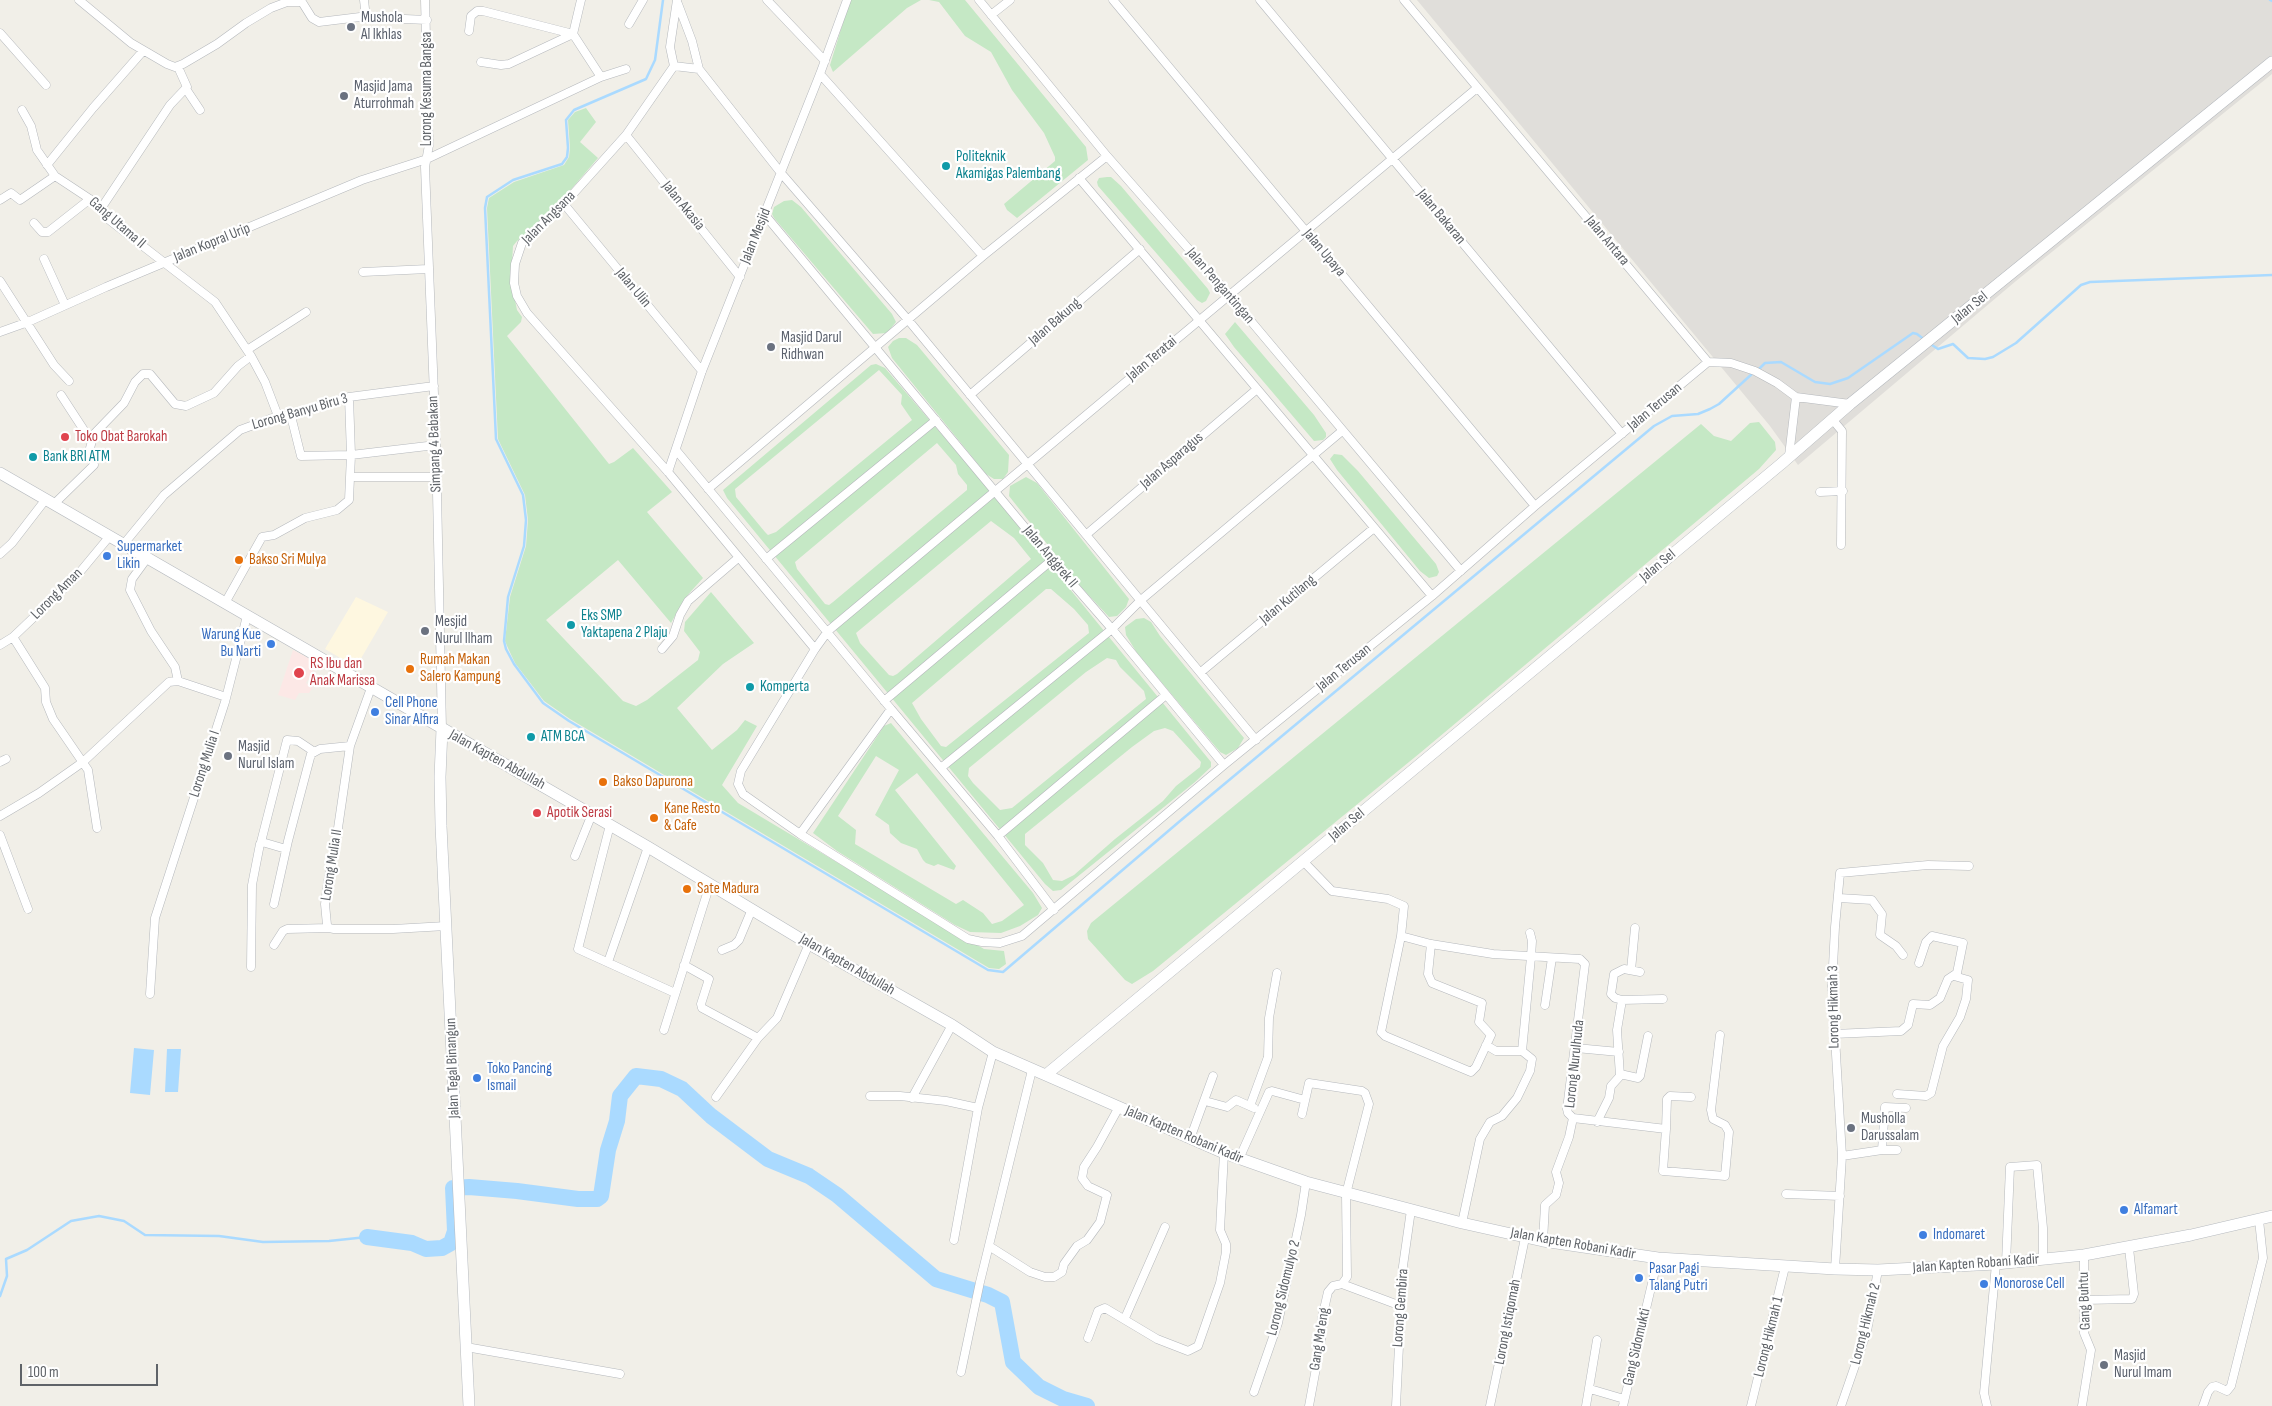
<!DOCTYPE html>
<style>
body{margin:0}
#map{position:relative;width:2272px;height:1406px;overflow:hidden;background:#f1efe8;font-family:"Sofia Sans Condensed",sans-serif}
canvas{display:block}
.scale{position:absolute;left:20px;top:1364px;width:138px;height:22px;box-sizing:border-box;border:2px solid #5f6368;border-top:0;padding-left:6px;font-size:15px;line-height:18px;white-space:nowrap;color:#5f6368;-webkit-text-stroke:4px #fff;paint-order:stroke}
</style>
<div id="map">
<canvas width="2272" height="1406"></canvas>
<div class="scale">100 m</div>
</div>
<script>
const c = document.querySelector('canvas').getContext('2d');
c.lineJoin = 'round';
function fill(path, color) {
  c.fillStyle = color;
  c.fill(path, 'evenodd');
}
function toPath(rows) {
  const path = new Path2D();
  for (const r of rows) {
    path.moveTo(r[0], r[1]);
    for (let i = 2; i < r.length; i += 2) path.lineTo(r[i], r[i + 1]);
  }
  return path;
}
function stroke(path, color, width, dash) {
  c.strokeStyle = color;
  c.lineWidth = width;
  c.lineCap = dash ? 'butt' : 'round';
  c.setLineDash(dash || []);
  c.stroke(path);
}
function drawText(font, color, halo, rows, align = 'center') {
  c.font = font + ' "Sofia Sans Condensed",sans-serif';
  c.lineWidth = 4.5;
  c.setLineDash([]);
  c.textBaseline = 'middle';
  c.strokeStyle = halo;
  c.fillStyle = color;
  for (const [text, x, y, turn = 0] of rows) {
    c.save();
    c.translate(x, y);
    c.rotate((+turn || 0) * Math.PI / 180);
    c.textAlign = isNaN(turn) ? turn : align;
    if (halo) c.strokeText(text, 0, 0);
    c.fillText(text, 0, 0);
    c.restore();
  }
}
const commercial = toPath([
 [356,597,388,612,356,667,325,649]
]);
const industrial = toPath([
 [1417,0,2272,0,2272,74,2016,281,1798,465,1770,426]
]);
const medical = toPath([
 [293,650,318,663,306,683,313,687,309,693,299,693,295,700,278,695]
]);
const green = toPath([
 [850,0,921,0,907,8,833,72,830,65],
 [929,0,965,0,1086,147,1088,160,1017,218,1007,210,1004,204,1055,161,1055,157,1044,133,1012,90,991,52,965,36,939,2],
 [586,108,596,122,580,142,598,158,549,215,517,241,513,246,511,280,517,310,522,317,521,322,507,336,609,464,614,462,633,448,672,492,647,512,703,578,685,598,671,623,618,560,546,620,623,701,636,706,647,700,698,660,700,652,684,631,685,622,711,592,754,643,723,664,677,708,712,750,737,730,745,720,757,726,722,785,738,803,880,888,984,949,1004,951,1006,964,999,969,989,968,570,719,544,701,515,663,508,648,505,641,510,597,526,546,528,520,525,495,498,439,487,208,489,198,514,182,564,165,569,157,570,148,568,120,575,112],
 [1107,177,1111,177,1121,186,1208,289,1210,293,1206,301,1202,303,1197,300,1098,186,1097,182,1099,178],
 [792,200,801,207,892,314,896,322,887,333,873,334,774,218,772,214,774,207,784,201],
 [1235,322,1314,415,1326,433,1326,437,1323,440,1314,441,1234,347,1225,334],
 [899,338,906,338,917,345,1009,455,1008,472,1003,479,994,479,986,474,892,358,888,347,893,341],
 [876,364,885,368,985,485,1211,762,1211,767,1195,782,1061,890,1053,891,1045,884,727,498,723,490,871,365],
 [879,370,902,395,901,404,912,420,776,532,768,535,765,532,736,497,735,489],
 [937,443,956,465,958,474,967,485,967,490,833,602,829,605,825,604,797,569,795,562],
 [991,521,1014,538,1031,559,897,674,893,676,889,675,860,643,856,633],
 [1046,589,1051,589,1074,609,1088,625,1089,633,946,747,941,746,921,719,912,703],
 [1107,658,1116,660,1120,667,1144,691,1146,699,1012,808,1000,810,973,783,968,776,969,768,1086,672],
 [1165,728,1173,731,1201,762,1200,767,1176,786,1163,801,1115,839,1074,875,1062,881,1053,880,1043,863,1025,845,1025,834,1132,747,1154,731],
 [1759,422,1775,442,1776,450,1759,469,1420,753,1153,971,1132,984,1125,980,1088,939,1087,931,1091,923,1701,424,1714,436,1731,441,1750,423],
 [1334,454,1342,455,1358,471,1436,564,1439,572,1437,576,1429,578,1420,571,1337,470,1330,459],
 [1026,477,1037,483,1129,599,1126,607,1117,616,1109,617,1082,588,1009,496,1010,486],
 [1144,618,1151,622,1160,636,1244,738,1238,748,1226,755,1220,752,1137,653,1126,635,1125,627,1136,619],
 [891,723,1033,893,1042,908,1038,915,1020,926,1001,933,970,932,955,925,837,851,813,833,884,726],
 [876,756,899,770,875,815,889,825,890,833,901,843,917,849,923,860,926,863,934,866,938,864,954,870,956,866,895,790,917,773,1024,905,1002,921,992,924,983,913,963,900,956,904,855,844,856,830,838,816]
]);
const water = toPath([
 [134,1048,154,1050,150,1095,130,1093],
 [167,1049,181,1049,178,1092,165,1092]
]);
const stream = toPath([
 [663,0,655,60,646,79,574,110,566,120,568,148,567,157,562,164,513,180,487,197,485,208,496,439,523,495,526,520,524,546,508,597,504,641,506,649,514,664,543,703,569,721,988,970,1003,972,1180,821,1654,426,1672,416,1698,414,1710,409,1719,404,1753,373],
 [2270,0,2272,1],
 [1929,343,1938,349,1953,344,1968,358,1985,359,1993,357,2016,343,2081,285,2090,282,2272,275],
 [1758,370,1765,363,1781,362,1815,382,1830,384,1848,378,1913,333,1917,334,1925,340],
 [0,1296,7,1276,6,1259,27,1250,71,1221,99,1216,124,1221,145,1235,219,1236,263,1242,329,1241,367,1237]
]);
const river = toPath([
 [367,1237,412,1243,426,1249,442,1248,451,1243,455,1231,453,1188,469,1187,517,1191,578,1199,597,1199,601,1196,608,1150,617,1121,620,1096,636,1076,661,1079,682,1089,711,1116,768,1159,809,1176,837,1195,936,1279,988,1295,1002,1302,1013,1362,1039,1387,1063,1399,1087,1406]
]);
const street = toPath([
 [79,0,131,43,167,64,175,67,183,64,217,44,246,23,271,8,287,2,302,2,312,18,319,22,360,17,427,20],
 [364,0,366,18],
 [425,0,429,145,425,167,436,445,442,729],
 [677,0,670,47,674,66,626,135,564,204,522,243,515,264,514,283,517,296,527,313,668,472,815,649],
 [767,0,825,61],
 [979,0,1107,156,1229,295,1461,571],
 [1113,0,1535,506],
 [1260,0,1622,434],
 [1404,0,1708,362,1731,363,1755,371,1777,383,1796,397,1789,456],
 [678,4,692,41,699,69],
 [991,15,1010,0],
 [629,24,643,0],
 [469,31,471,16,477,11,483,11,573,34,601,77],
 [0,33,46,85],
 [573,34,581,0],
 [481,62,501,65,509,64,573,34],
 [674,66,699,69,781,173,909,321,1256,740],
 [820,74,983,256],
 [1477,88,828,631,815,649,741,771,738,784,743,794,800,834,968,939,982,942,1000,943,1022,936,1224,765,1432,596,1535,506,1708,362],
 [186,89,200,110],
 [22,110,31,126,37,150,55,176,102,207,108,219,215,302,251,356,265,382,278,416],
 [626,135,740,277],
 [47,165,93,108,143,51],
 [1079,178,1432,596],
 [0,200,11,193,20,200,55,176],
 [564,204,702,371],
 [102,207,170,105,187,87,178,67],
 [765,215,1052,560,1112,629,1224,765],
 [34,223,42,232,48,232,90,199],
 [44,259,65,305],
 [363,272,428,269],
 [0,281,54,365,69,381],
 [0,332,28,322,106,287,362,180,427,159,601,77,626,69],
 [247,350,306,312],
 [61,395,91,441],
 [970,395,1140,249],
 [1796,397,1850,404],
 [291,416,301,456,351,455,436,445],
 [1832,419,1842,431,1841,545],
 [676,450,891,709,800,834],
 [668,472,702,371,820,74,847,0],
 [350,477,437,477],
 [708,489,983,256,1107,156],
 [1820,492,1843,491],
 [54,504,94,465,90,448,94,434,124,403,135,382,143,374,150,374,175,404,186,406,214,393,238,366,251,356],
 [1087,534,1257,389],
 [123,545,164,495,240,430,278,416,291,416,349,397,434,386],
 [0,554,12,543,46,499],
 [148,557,132,579,130,590,151,631,175,667,178,681],
 [766,559,936,420],
 [225,603,262,537,274,535,305,518,337,510,349,500,351,455,349,397],
 [13,637,45,688,46,702,53,719,88,770,97,828],
 [0,645,13,637,75,578,109,537],
 [662,649,673,636,680,615,688,601,738,558],
 [1201,672,1374,528],
 [884,701,1052,560],
 [891,709,998,836,1054,910],
 [350,746,337,835,328,881,325,904,327,925,329,928,334,929,393,929,446,926],
 [0,762,6,759],
 [942,767,1112,629,1141,600,1342,431],
 [0,816,39,793,83,762,169,682,178,681,226,697],
 [610,825,578,949,675,993],
 [0,835,28,909],
 [998,836,1166,695],
 [261,842,287,740,298,741,313,751],
 [575,856,592,814],
 [1303,861,1332,891,1388,899,1404,906,1401,936,1381,1032,1385,1036,1471,1072,1476,1067,1491,1035,1479,1022,1482,1003,1432,983,1428,974,1431,944],
 [1839,898,1872,900,1882,914,1880,935,1896,946,1903,955],
 [274,904,288,841,311,754,320,749,350,746,371,688],
 [1401,936,1431,944,1493,954,1580,959,1585,964,1567,1109,1568,1113,1573,1118,1569,1137,1556,1172,1559,1183,1556,1195,1545,1205,1543,1241],
 [274,945,283,931,287,929,329,928],
 [722,950,734,945,739,940,752,909],
 [608,962,648,847],
 [684,965,709,979,701,1004,702,1008,758,1038],
 [251,967,252,885,260,844,262,842,286,849],
 [1631,970,1635,928],
 [150,994,155,918,225,702,247,616],
 [1622,1000,1615,998,1611,994,1614,974,1624,969,1640,972],
 [1545,1005,1552,958],
 [664,1030,710,884],
 [1834,1034,1901,1031,1908,1025,1913,1004,1930,1005,1940,998,1948,979,1957,973,1963,943,1932,936,1926,942,1919,963],
 [1486,1045,1496,1051,1522,1051],
 [1576,1048,1619,1052],
 [1620,1074,1638,1078,1640,1076,1648,1036],
 [1897,1094,1926,1096,1931,1093,1943,1046,1960,1017,1966,999,1968,980,1954,976],
 [870,1096,900,1096,946,1101,978,1108],
 [716,1097,758,1038,777,1018,809,944],
 [912,1098,952,1025],
 [1205,1101,1227,1107,1236,1100,1254,1108],
 [1250,1106,1268,1057,1269,1018,1277,973],
 [1302,1114,1309,1083,1362,1091,1365,1093,1369,1104,1346,1194,1347,1277,1342,1284,1333,1286,1328,1292,1322,1318,1321,1341,1309,1406],
 [1573,1118,1666,1129,1667,1099,1670,1096,1691,1097],
 [1597,1122,1609,1098,1611,1086,1620,1076,1617,1030,1622,1000,1663,999],
 [1666,1129,1663,1171,1725,1176,1729,1132,1725,1125,1713,1119,1711,1110,1720,1035],
 [1190,1139,1213,1076],
 [1882,1150,1885,1107,1906,1108],
 [1842,1156,1882,1150,1897,1150],
 [1239,1159,1269,1092,1272,1091,1305,1100],
 [1786,1194,1840,1196],
 [1462,1223,1480,1139,1490,1122,1502,1116,1517,1098,1530,1071,1532,1059,1522,1051,1531,957,1532,941,1530,933],
 [954,1240,978,1108,993,1052],
 [989,1246,1030,1272,1045,1277,1054,1277,1062,1272,1064,1264,1077,1246,1087,1240,1100,1222,1107,1195,1088,1186,1082,1178,1084,1167,1097,1147,1119,1107],
 [2006,1263,2010,1167,2037,1165,2043,1228,2043,1259],
 [1835,1269,1842,1156,1832,986,1835,927,1840,873,1928,865,1969,866],
 [1342,1284,1401,1306],
 [2084,1300,2132,1299,2134,1294,2129,1248],
 [1125,1318,1165,1227],
 [1088,1338,1098,1311,1105,1308,1157,1339,1188,1351,1198,1346,1220,1283,1226,1252,1226,1244,1220,1230,1224,1153],
 [466,1347,620,1374],
 [961,1372,980,1282,1032,1070],
 [1590,1389,1624,1399],
 [1254,1392,1278,1323,1301,1215,1306,1182],
 [1396,1406,1403,1266,1411,1210],
 [1490,1406,1525,1238],
 [1586,1406,1597,1340],
 [1623,1406,1658,1258],
 [1751,1406,1785,1267],
 [1841,1406,1867,1331,1878,1270],
 [1987,1406,1984,1393,1996,1264],
 [2082,1406,2091,1350,2084,1333,2084,1255],
 [2203,1406,2208,1392,2212,1387,2216,1386,2227,1391,2231,1386,2263,1258,2259,1220]
]);
const secondary = toPath([
 [0,473,648,847,809,944,952,1025,993,1052,1224,1153,1306,1182,1462,1223,1543,1241,1658,1258,1835,1269,1878,1270,1996,1264,2084,1255,2191,1235,2272,1216],
 [442,729,440,777,441,826,469,1406],
 [1047,1074,1781,464,1850,404,2272,62]
]);
const markers = [
 [351,27,5,"#6b7280"],
 [344,96,5,"#6b7280"],
 [946,166,5,"#0f9aa8"],
 [771,347,5,"#6b7280"],
 [65,437,5,"#e0444e"],
 [33,457,5,"#0f9aa8"],
 [107,556,5,"#3f7fe0"],
 [239,560,5,"#e8710a"],
 [571,625,5,"#0f9aa8"],
 [425,631,5,"#6b7280"],
 [271,644,5,"#3f7fe0"],
 [410,669,5,"#e8710a"],
 [299,673,6,"#e0444e"],
 [750,687,5,"#0f9aa8"],
 [375,712,5,"#3f7fe0"],
 [531,737,5,"#0f9aa8"],
 [228,756,5,"#6b7280"],
 [603,782,5,"#e8710a"],
 [537,813,5,"#e0444e"],
 [654,818,5,"#e8710a"],
 [687,889,5,"#e8710a"],
 [477,1078,5,"#3f7fe0"],
 [1851,1128,5,"#6b7280"],
 [2124,1210,5,"#3f7fe0"],
 [1923,1235,5,"#3f7fe0"],
 [1639,1278,5,"#3f7fe0"],
 [1984,1284,5,"#3f7fe0"],
 [2104,1365,5,"#6b7280"]
];
const worshipNames = [
 ["Mushola",361,18],
 ["Al Ikhlas",361,35],
 ["Masjid Jama",354,87],
 ["Aturrohmah",354,104],
 ["Masjid Darul",781,338],
 ["Ridhwan",781,355],
 ["Mesjid",435,622],
 ["Nurul Ilham",435,639],
 ["Masjid",238,747],
 ["Nurul Islam",238,764],
 ["Musholla",1861,1119],
 ["Darussalam",1861,1136],
 ["Masjid",2114,1356],
 ["Nurul Imam",2114,1373]
];
const streetNames = [
 ["Lorong Kesuma Bangsa",427,89,-90],
 ["Jalan Akasia",683,206,51],
 ["Jalan Bakaran",1441,217,50],
 ["Jalan Angsana",549,218,-45],
 ["Gang Utama II",117,223,41],
 ["Jalan Mesjid",756,236,-68],
 ["Jalan Antara",1607,241,50],
 ["Jalan Kopral Urip",212,243,-22],
 ["Jalan Upaya",1324,253,50],
 ["Jalan Pengantingan",1220,286,49],
 ["Jalan Ulin",633,288,50],
 ["Jalan Sel",1970,308,-39],
 ["Jalan Bakung",1055,322,-41],
 ["Jalan Teratai",1152,359,-40],
 ["Jalan Terusan",1655,407,-40],
 ["Lorong Banyu Biru 3",300,412,-16],
 ["Simpang 4 Babakan",435,444,-92],
 ["Jalan Asparagus",1172,461,-41],
 ["Jalan Anggrek II",1050,557,50],
 ["Jalan Sel",1658,566,-40],
 ["Lorong Aman",57,594,-45],
 ["Jalan Kutilang",1288,600,-40],
 ["Jalan Terusan",1344,668,-39],
 ["Jalan Kapten Abdullah",497,760,29],
 ["Lorong Mulia I",205,764,-72],
 ["Jalan Sel",1347,825,-40],
 ["Lorong Mulia II",332,865,-81],
 ["Jalan Kapten Abdullah",847,965,30],
 ["Lorong Hikmah 3",1834,1007,-91],
 ["Lorong Nurulhuda",1575,1064,-84],
 ["Jalan Tegal Binangun",453,1068,-92],
 ["Jalan Kapten Robani Kadir",1184,1135,23],
 ["Jalan Kapten Robani Kadir",1573,1244,10],
 ["Jalan Kapten Robani Kadir",1976,1264,-4],
 ["Lorong Sidomulyo 2",1284,1288,-76],
 ["Gang Buhtu",2085,1301,-92],
 ["Lorong Gembira",1401,1308,-86],
 ["Lorong Istiqomah",1508,1322,-79],
 ["Lorong Hikmah 2",1866,1324,-76],
 ["Lorong Hikmah 1",1769,1337,-76],
 ["Gang Ma'eng",1320,1339,-81],
 ["Gang Sidomukti",1637,1347,-77]
];
const cultureNames = [
 ["Politeknik",956,157],
 ["Akamigas Palembang",956,174],
 ["Bank BRI ATM",43,457],
 ["Eks SMP",581,616],
 ["Yaktapena 2 Plaju",581,633],
 ["Komperta",760,687],
 ["ATM BCA",541,737]
];
const healthNames = [
 ["Toko Obat Barokah",75,437],
 ["RS Ibu dan",310,664],
 ["Anak Marissa",310,681],
 ["Apotik Serasi",547,813]
];
const shopNames = [
 ["Supermarket",117,547],
 ["Likin",117,564],
 ["Warung Kue",261,635,"right"],
 ["Bu Narti",261,652,"right"],
 ["Cell Phone",385,703],
 ["Sinar Alfira",385,720],
 ["Toko Pancing",487,1069],
 ["Ismail",487,1086],
 ["Alfamart",2134,1210],
 ["Indomaret",1933,1235],
 ["Pasar Pagi",1649,1269],
 ["Talang Putri",1649,1286],
 ["Monorose Cell",1994,1284]
];
const foodNames = [
 ["Bakso Sri Mulya",249,560],
 ["Rumah Makan",420,660],
 ["Salero Kampung",420,677],
 ["Bakso Dapurona",613,782],
 ["Kane Resto",664,809],
 ["& Cafe",664,826],
 ["Sate Madura",697,889]
];
fill(commercial, '#fef7e0');
fill(industrial, '#e0deda');
fill(medical, '#fce8e6');
fill(green, '#c5e8c5');
fill(water, '#aadaff');
stroke(stream, '#aadaff', 2.5);
stroke(river, '#aadaff', 16);
stroke(street, '#b5b8bc', 9);
stroke(secondary, '#b6babf', 12);
stroke(street, '#fff', 8);
stroke(secondary, '#fff', 11);
for (const [x, y, r, color] of markers) {
  const dot = new Path2D();
  dot.arc(x, y, r, 0, 2 * Math.PI);
  c.fillStyle = color;
  c.fill(dot);
  stroke(dot, '#fff', 2);
}
drawText('15px', '#5b616d', '#fff', worshipNames, 'left');
drawText('15px', '#5f6368', '#fff', streetNames);
drawText('15px', '#0d838f', '#fff', cultureNames, 'left');
drawText('15px', '#be3a42', '#fff', healthNames, 'left');
drawText('15px', '#366cbe', '#fff', shopNames, 'left');
drawText('15px', '#c56008', '#fff', foodNames, 'left');
</script>
